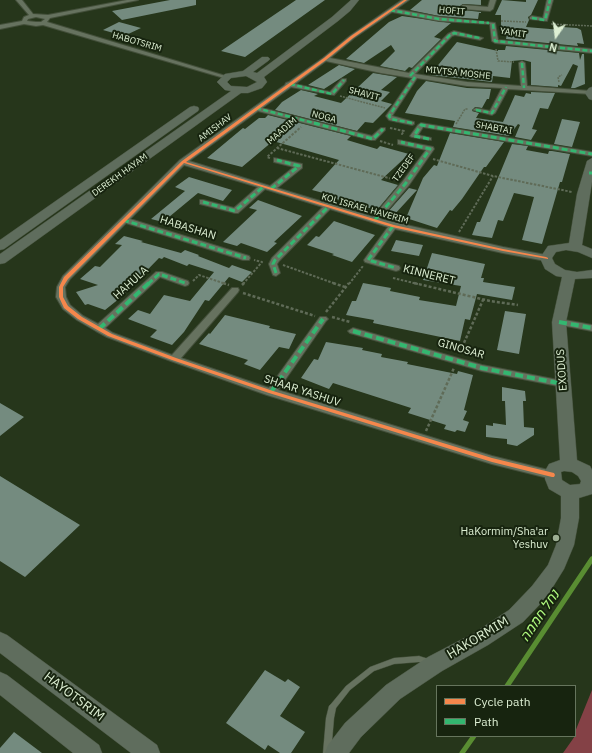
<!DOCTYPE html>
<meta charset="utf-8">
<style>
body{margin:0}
#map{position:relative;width:592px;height:753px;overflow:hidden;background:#26361b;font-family:"IBM Plex Sans",sans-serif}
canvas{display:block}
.legend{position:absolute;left:436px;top:685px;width:140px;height:52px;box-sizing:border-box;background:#17240f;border:1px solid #66755d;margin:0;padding:5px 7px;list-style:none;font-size:12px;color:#ddefd3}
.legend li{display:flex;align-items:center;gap:8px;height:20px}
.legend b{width:20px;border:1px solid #66755d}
.north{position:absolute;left:536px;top:16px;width:40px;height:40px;-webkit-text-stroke:3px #17240f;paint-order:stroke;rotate:194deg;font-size:11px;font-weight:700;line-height:16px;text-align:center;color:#ddefd3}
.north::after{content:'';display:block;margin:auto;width:14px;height:18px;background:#ddefd3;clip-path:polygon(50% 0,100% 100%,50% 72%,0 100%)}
</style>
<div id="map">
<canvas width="592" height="753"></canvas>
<ul class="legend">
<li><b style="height:5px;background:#f5874c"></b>Cycle path</li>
<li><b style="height:5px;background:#33b770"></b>Path</li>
</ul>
<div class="north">N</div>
</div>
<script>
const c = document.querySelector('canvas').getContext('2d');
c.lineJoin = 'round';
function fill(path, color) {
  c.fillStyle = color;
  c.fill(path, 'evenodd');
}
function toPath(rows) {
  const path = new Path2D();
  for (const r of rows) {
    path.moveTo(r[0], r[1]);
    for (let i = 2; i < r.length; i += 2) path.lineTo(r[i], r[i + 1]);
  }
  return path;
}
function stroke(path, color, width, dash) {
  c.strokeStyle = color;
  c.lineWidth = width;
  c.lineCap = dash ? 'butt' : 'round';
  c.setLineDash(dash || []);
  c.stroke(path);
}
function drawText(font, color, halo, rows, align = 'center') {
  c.font = font + ' "IBM Plex Sans",Heebo,sans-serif';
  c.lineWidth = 4;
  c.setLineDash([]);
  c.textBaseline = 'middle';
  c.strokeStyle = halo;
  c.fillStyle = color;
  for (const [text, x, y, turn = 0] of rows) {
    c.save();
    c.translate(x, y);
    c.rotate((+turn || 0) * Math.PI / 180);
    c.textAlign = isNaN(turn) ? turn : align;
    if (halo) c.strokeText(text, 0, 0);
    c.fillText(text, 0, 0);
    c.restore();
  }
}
const green = toPath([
 [592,690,592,753,563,753,575,736,575,732]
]);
const stream = toPath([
 [507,686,592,559],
 [462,753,474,736]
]);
const building = toPath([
 [170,0,196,0,196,5,122,20,112,11],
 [296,0,325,0,245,57,221,51],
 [422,0,481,0,481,5,463,4,459,7,463,10,481,12,481,13,479,13,478,19,439,16,410,10],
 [502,0,526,2,526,0,538,0,531,15,528,17,529,20,526,27,562,30,562,27,577,28,581,30,584,44,577,43,578,46,506,39,508,29,501,28,501,15,495,15],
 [402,16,451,23,434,37,441,39,412,68,409,67,405,71,380,66,395,51,391,45,364,63,346,59,389,22],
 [119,22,141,28,124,36,103,30],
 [457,42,498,51,498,50,505,50,506,46,579,53,580,60,582,54,584,54,585,84,575,88,571,88,578,66,573,64,561,86,558,85,558,87,531,85,531,62,523,60,512,61,510,78,493,76,492,82,430,75],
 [339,65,355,69,324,89,308,85],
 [373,73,397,77,381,90,390,92,381,101,392,104,373,123,365,122,357,131,275,110,282,102,301,90,318,94,314,96,341,103],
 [426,81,467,88,491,89,489,99,487,99,482,108,475,107,472,111,479,113,476,118,503,122,515,95,524,97,526,93,531,94,531,92,555,93,548,109,540,108,532,129,537,130,531,140,515,137,520,125,518,124,509,136,453,127,455,121,405,113,417,91],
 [268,115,351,136,347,140,377,149,380,146,409,154,381,180,398,185,377,210,329,197,331,195,312,190,339,160,273,141,242,167,207,158,243,128,245,129,259,118,265,118],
 [562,119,580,122,572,147,554,144],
 [450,133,504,142,486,167,484,167,462,199,452,211,450,210,437,228,406,218,423,178,434,165,437,166],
 [512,144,528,146,526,150,548,154,549,151,552,151,570,154,562,182,560,182,542,244,522,240,534,197,514,193,503,221,498,220,492,238,472,235,477,222,480,222],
 [189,177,232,190,223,201,198,193,163,222,151,219,185,191,175,187],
 [409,188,417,190,394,215,387,213],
 [258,200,302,216,274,242,277,243,267,252,241,243,237,246,223,242,257,210,249,208],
 [334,221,375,235,352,262,332,255,334,254,307,245,316,236,319,237],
 [124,236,143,241,141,242,181,253,185,250,199,255,198,256,229,268,232,265,252,272,242,282,229,277,209,301,205,300,184,332,172,345,150,337,157,330,128,319,138,310,150,314,164,295,190,301,214,272,189,264,187,266,164,257,162,259,159,258,120,298,105,310,88,304,85,305,76,292,98,285,80,279,95,266,100,267,122,245,115,244],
 [396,240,423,245,419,256,391,251],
 [432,253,485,264,481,278,484,278,483,282,515,287,512,300,477,294,470,320,465,319,460,341,373,323,374,320,346,315,352,301,356,301,363,283,391,288,390,291,420,297,419,300,456,306,461,286,423,280],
 [505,311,526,314,519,354,497,350],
 [225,315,270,326,269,328,296,334,289,349,279,347,260,370,244,364,248,360,199,344,209,333,210,334],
 [326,342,363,348,362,350,382,354,381,357,408,362,407,364,457,374,458,371,473,375,464,410,467,411,463,420,469,422,465,432,457,430,455,432,444,429,446,425,408,413,411,408,333,383,329,389,301,378,314,359,318,360],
 [502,387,525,391,526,401,523,401,524,427,534,428,534,435,517,446,507,444,507,439,486,437,486,425,493,426,493,423,506,425,505,401,502,401],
 [0,403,24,417,0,436],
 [0,476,80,525,25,577,0,561],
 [265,670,285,682,288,679,300,687,280,716,305,732,291,753,280,753,268,745,265,750,226,723],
 [14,732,42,753,0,753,0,748]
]);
const pathFar2 = toPath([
 [501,21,526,22],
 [551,24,592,26],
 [496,49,498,61,514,62],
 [559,82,558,77,562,75],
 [340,96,385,108],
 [456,124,465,109,468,109]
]);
const pathFar1 = toPath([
 [390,128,404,131,402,134,404,134],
 [380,141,393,145],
 [277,148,396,180],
 [270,158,267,157,301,127],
 [433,159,493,176,572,192],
 [459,232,493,176],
 [283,265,336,284],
 [393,278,418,284],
 [193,281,199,275,226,284],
 [243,284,262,262,254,260],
 [349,284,363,266]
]);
const path = toPath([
 [223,283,229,285],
 [333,283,345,287],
 [414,283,490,301,518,305],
 [242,285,244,283],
 [243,293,315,316],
 [326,312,349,283],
 [332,317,350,322],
 [460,352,483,300],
 [426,431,454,368]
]);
const lane = toPath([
 [419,656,432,660,433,662,432,664,430,665,419,662,394,664,374,671,350,690,336,708,334,718,331,753,323,753,326,718,329,706,331,704,346,686,370,667,394,658,419,656]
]);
const street = toPath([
 [16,0,22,0,33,14,48,15,127,0,138,0,50,18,47,22,229,77,224,78,43,25,36,26,24,24,0,29,0,25,22,21,24,17,29,15,16,0],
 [36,17,45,19,41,22,36,22,27,21,28,19,36,17],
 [402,0,409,0,396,9,439,17,495,23,498,40,592,49,592,53,495,43,492,41,490,24,439,21,392,12,354,38,330,58,409,73,448,34,454,31,483,38,480,40,455,35,452,36,415,74,467,82,521,86,519,63,522,61,525,63,527,86,590,91,592,92,592,94,508,89,495,113,492,115,473,110,476,108,490,111,502,88,467,86,417,78,392,116,414,122,414,124,412,125,389,120,386,116,412,78,381,73,326,61,295,84,330,92,342,79,346,79,346,81,334,95,291,87,262,108,372,136,381,128,385,128,385,130,375,140,371,140,258,111,189,161,270,186,294,167,274,162,274,158,302,164,302,168,277,188,373,217,403,181,426,150,398,144,398,140,433,147,434,149,409,185,380,219,503,247,546,255,550,258,549,260,546,261,503,253,395,229,373,259,399,266,400,268,399,270,396,271,365,262,364,260,388,227,330,209,279,261,277,264,280,273,276,276,273,275,269,264,272,258,323,207,265,189,238,213,235,213,200,204,200,200,203,200,234,208,258,187,184,165,130,219,249,256,250,258,249,260,243,260,126,223,70,279,65,287,66,297,70,305,83,316,98,324,156,272,162,272,188,281,189,283,188,285,185,286,160,277,105,328,113,333,172,355,232,288,238,288,239,290,238,292,181,358,269,388,320,317,326,317,328,319,326,321,278,390,492,456,556,472,558,475,556,478,552,479,492,464,267,395,171,361,107,337,96,331,77,320,63,309,56,297,57,287,63,276,180,160,285,85,286,83,289,82,323,58,350,36,402,0],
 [490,0,496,0,493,9,490,11,463,9,460,7,463,5,488,7,490,0],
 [547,0,553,0,547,21,530,19,530,17,532,16,543,18,547,0],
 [421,123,592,152,592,156,423,127,418,135,431,138,431,140,412,137,410,136,418,125,421,123],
 [559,319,592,325,592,331,556,324,554,322,556,320,559,319],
 [353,328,482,365,563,381,568,384,563,387,482,371,350,333,348,331,353,328]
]);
const secondary = toPath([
 [351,0,359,0,350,11,338,21,264,77,267,82,262,88,248,93,241,93,5,263,0,264,0,254,231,91,225,90,217,82,225,74,243,71,262,57,268,57,270,59,268,61,253,72,257,73,332,17,351,0],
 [246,76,257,82,247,87,231,86,227,82,231,78,246,76],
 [592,87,592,100,589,99,585,93,589,88,592,87],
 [194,106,198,107,199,109,198,111,4,249,0,250,0,240,190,107,194,106],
 [592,158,592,182,582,245,592,249,592,258,578,252,566,250,556,252,552,258,555,264,565,270,577,272,592,270,592,278,575,279,566,322,577,460,590,466,592,470,592,494,579,498,579,518,574,545,564,569,546,598,523,622,488,645,442,671,400,699,361,737,349,753,325,753,328,745,345,723,386,685,428,657,474,633,509,610,532,586,548,565,556,545,561,518,561,496,549,489,545,479,545,471,549,464,560,460,552,322,562,277,556,276,545,269,540,258,548,246,569,243,577,194,587,161,592,158],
 [564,471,572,472,578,476,581,481,580,484,570,485,562,480,561,472,564,471],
 [0,632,7,635,157,745,160,753,131,753,0,653,0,632],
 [0,672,7,675,99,745,102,753,73,753,0,695,0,672]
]);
const quietFar2 = toPath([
 [390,10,439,19,489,23],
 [532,18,545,20,550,0],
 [493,24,495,41,592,51],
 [522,63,524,88],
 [410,76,450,35,454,33,480,38],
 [290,84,332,94,344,80],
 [256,108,318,124],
 [476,110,492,113,506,87],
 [412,123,391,119,389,116,415,77]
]);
const quietFar1 = toPath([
 [314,123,373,139,383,129],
 [429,139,414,136,421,125,592,154],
 [589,173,592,173],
 [271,189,299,166,277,160],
 [203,202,235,211,263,187],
 [123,220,246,258],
 [374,221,406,183,430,149,401,142],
 [393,226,368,260,396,268],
 [276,273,273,264,275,260,328,207],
 [148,284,159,274,185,283]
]);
const quiet = toPath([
 [559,322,592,328],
 [99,329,149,283],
 [353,331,482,368,563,384],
 [271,392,323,319]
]);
const cycleway = toPath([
 [404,0,407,0,353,38,326,60,186,162,394,225,503,249,546,257,548,258,548,259,503,251,392,227,184,163,68,279,63,287,63,297,68,306,82,317,112,334,176,358,273,391,492,458,554,473,555,475,554,477,552,477,492,462,269,393,172,360,108,336,78,319,64,308,59,297,59,287,64,277,182,161,324,58,351,36,404,0]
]);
const markers = [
 [556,538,4,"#9dae93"]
];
const farStreetnames = [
 ["HOFIT",452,11,5],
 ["YAMIT",513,33,9],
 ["HABOTSRIM",137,42,16],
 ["MIVTSA MOSHE",458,73,6],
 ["SHAVIT",364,94,15],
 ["NOGA",324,117,15],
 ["AMISHAV",215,128,-37],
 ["SHABTAI",494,128,10],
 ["MAADIM",282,131,-41],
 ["TZEDEF",404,168,-54],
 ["DEREKH HAYAM",120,175,-36],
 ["KOL ISRAEL HAVERIM",365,209,16]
];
const streetNames = [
 ["HABASHAN",188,228,17],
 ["KINNERET",429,275,14],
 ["HAHULA",131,283,-42],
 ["GINOSAR",461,349,16],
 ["EXODUS",562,370,-94],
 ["SHAAR YASHUV",302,391,18]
];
const poiNames = [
 ["HaKormim/Sha'ar",548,532],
 ["Yeshuv",548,545]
];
const nearStreetnames = [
 ["HAKORMIM",478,638,-31],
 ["HAYOTSRIM",74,697,37]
];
const nearWaternames = [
 ["נחל חממה",540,616,-56]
];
fill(green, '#844146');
stroke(stream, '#598d32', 5);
fill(building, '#748b7f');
stroke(lane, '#434f3a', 1);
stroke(street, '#434f3a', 2);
stroke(secondary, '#434f3a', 1);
stroke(pathFar2, '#5f6b57', 1.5, [2, 1]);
stroke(pathFar1, '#5f6b57', 2, [2.5, 1.5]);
stroke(path, '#5f6b57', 2.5, [3, 2]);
fill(lane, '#66725f');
fill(street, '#66725f');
fill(secondary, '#5f6d5d');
stroke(quietFar2, '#33b770', 2.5, [5, 2.5]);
stroke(quietFar1, '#33b770', 3, [6, 3]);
stroke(quiet, '#33b770', 4, [8, 4]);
fill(cycleway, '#f5874c');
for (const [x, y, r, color] of markers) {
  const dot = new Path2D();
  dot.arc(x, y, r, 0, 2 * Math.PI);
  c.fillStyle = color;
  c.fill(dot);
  stroke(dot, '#17240f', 1.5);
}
drawText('9px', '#ddefd3', '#17240f', farStreetnames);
drawText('11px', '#ddefd3', '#17240f', streetNames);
drawText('11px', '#ddefd3', '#17240f', poiNames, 'right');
drawText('13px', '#ddefd3', '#17240f', nearStreetnames);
drawText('italic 14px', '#b1fb7f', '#17240f', nearWaternames);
</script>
